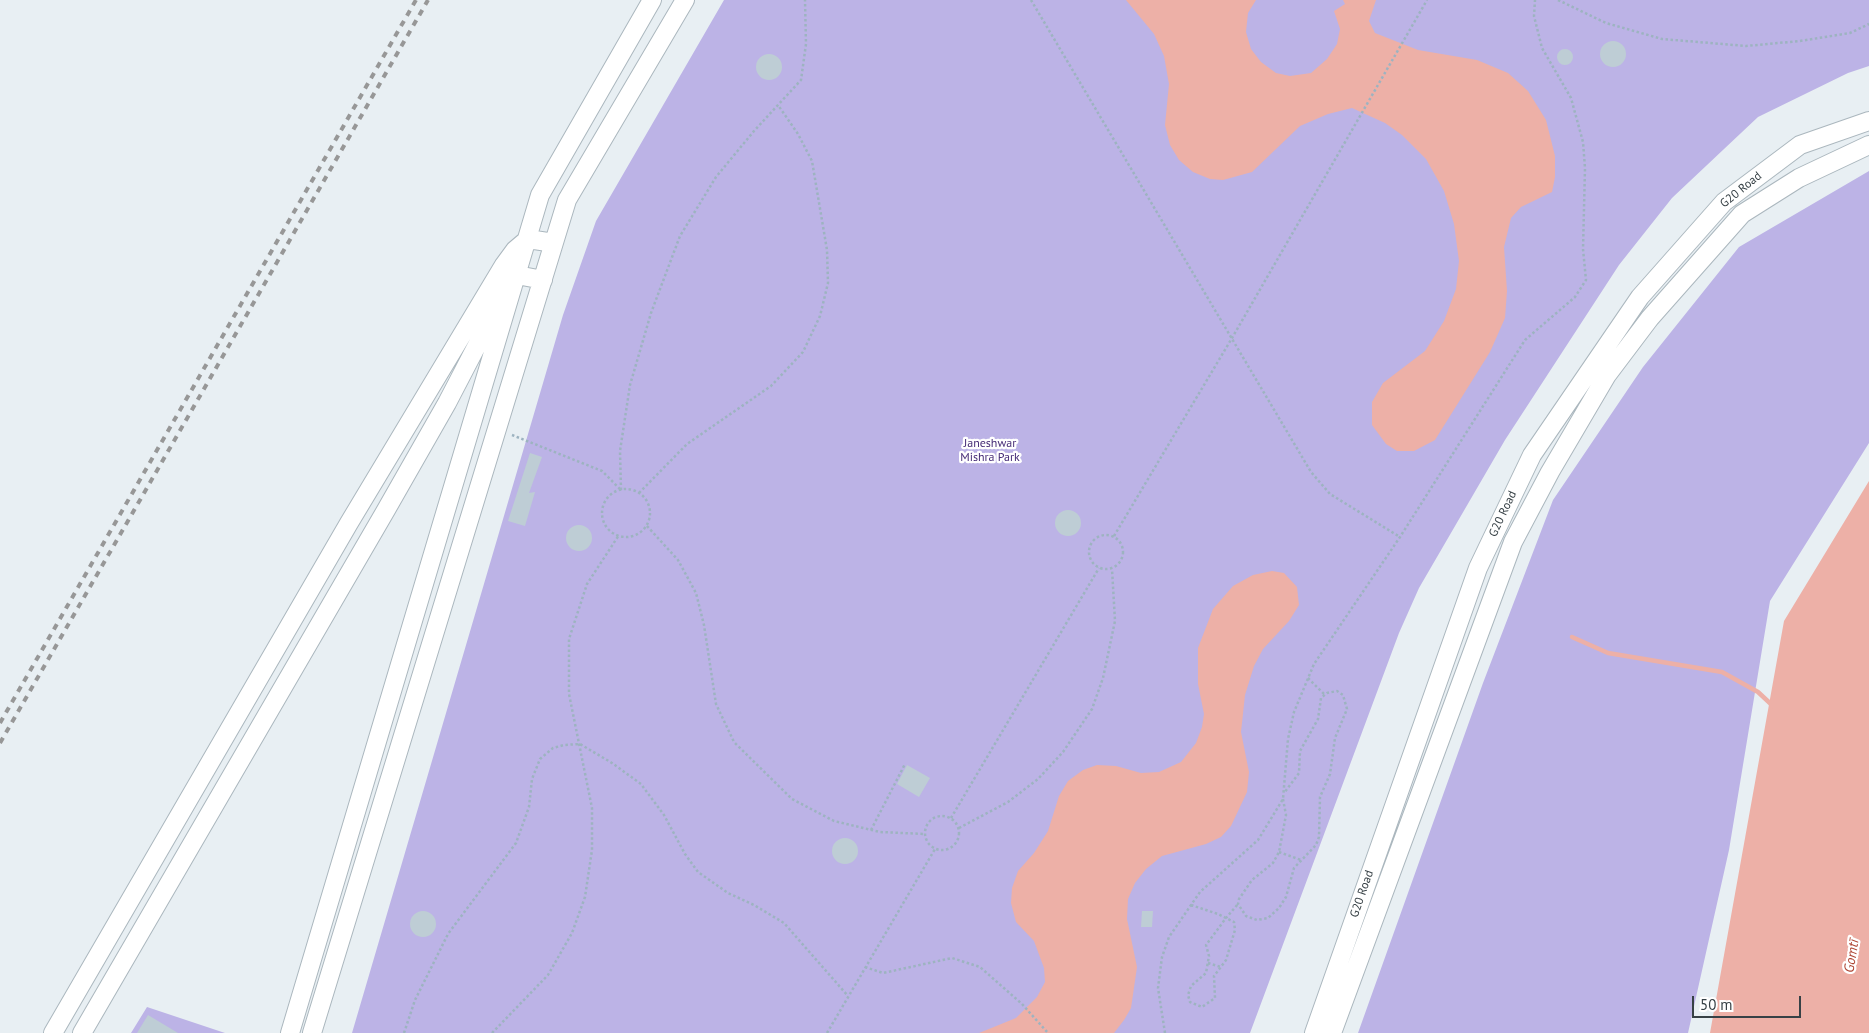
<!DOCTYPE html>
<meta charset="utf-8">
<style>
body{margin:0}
#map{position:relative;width:1869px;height:1033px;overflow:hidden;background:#e8eff3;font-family:"PT Sans",sans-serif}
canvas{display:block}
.scale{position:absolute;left:1692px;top:996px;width:109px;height:22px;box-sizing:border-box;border:2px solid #374146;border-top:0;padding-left:6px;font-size:15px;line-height:18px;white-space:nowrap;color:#374146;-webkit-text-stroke:4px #fff;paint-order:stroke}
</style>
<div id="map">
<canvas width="1869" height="1033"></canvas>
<div class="scale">50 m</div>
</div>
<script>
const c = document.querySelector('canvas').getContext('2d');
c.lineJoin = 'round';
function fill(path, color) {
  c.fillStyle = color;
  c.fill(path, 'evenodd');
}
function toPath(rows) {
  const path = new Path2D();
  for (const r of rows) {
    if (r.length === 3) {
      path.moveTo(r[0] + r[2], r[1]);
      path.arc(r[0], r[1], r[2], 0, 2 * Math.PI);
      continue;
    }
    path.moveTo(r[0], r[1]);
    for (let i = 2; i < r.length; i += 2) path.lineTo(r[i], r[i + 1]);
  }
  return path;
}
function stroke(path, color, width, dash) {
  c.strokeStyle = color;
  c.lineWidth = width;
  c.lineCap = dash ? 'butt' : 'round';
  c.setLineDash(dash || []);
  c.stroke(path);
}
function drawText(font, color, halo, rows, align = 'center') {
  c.font = font + ' "PT Sans",sans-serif';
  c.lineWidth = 4.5;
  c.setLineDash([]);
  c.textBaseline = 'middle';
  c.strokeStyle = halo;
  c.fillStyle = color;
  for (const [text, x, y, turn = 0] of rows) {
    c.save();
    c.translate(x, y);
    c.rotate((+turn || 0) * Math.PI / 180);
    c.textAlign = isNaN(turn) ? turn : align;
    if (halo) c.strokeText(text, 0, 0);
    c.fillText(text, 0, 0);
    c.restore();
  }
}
const green = toPath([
 [724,0,1869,0,1869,66,1848,73,1758,117,1672,198,1619,265,1505,440,1419,588,1399,633,1250,1033,352,1033,563,315,596,221],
 [1869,171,1869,443,1770,601,1729,850,1688,1033,1358,1033,1483,683,1553,500,1643,367,1739,247],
 [147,1007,225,1033,131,1033]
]);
const water = toPath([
 [1126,0,1256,0,1248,13,1246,32,1251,49,1261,62,1276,73,1290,76,1311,73,1327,59,1337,44,1340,29,1334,11,1345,4,1343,0,1376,0,1369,21,1375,33,1418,50,1477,60,1508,73,1528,91,1546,120,1555,156,1555,177,1552,192,1521,207,1511,218,1504,247,1507,291,1505,318,1490,352,1435,440,1414,451,1397,451,1386,444,1372,425,1372,402,1383,383,1425,351,1444,321,1456,289,1459,261,1454,224,1444,191,1426,159,1402,135,1385,123,1352,108,1328,114,1300,126,1252,172,1223,180,1210,179,1193,172,1179,160,1170,145,1165,125,1169,84,1164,56,1154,34],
 [1869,481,1869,1033,1710,1033,1784,621],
 [1272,571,1284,573,1297,587,1299,605,1289,621,1263,649,1254,666,1245,695,1241,732,1249,772,1247,792,1231,826,1221,837,1206,844,1162,856,1146,869,1135,883,1128,899,1127,919,1137,967,1131,1008,1124,1020,1114,1033,979,1033,1016,1018,1037,997,1045,982,1044,968,1034,941,1016,922,1011,903,1012,888,1018,871,1034,853,1048,831,1059,796,1068,781,1083,770,1097,765,1116,766,1141,773,1159,772,1181,762,1196,743,1202,727,1204,714,1198,684,1198,648,1213,609,1233,586,1253,575]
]);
const stream = toPath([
 [1572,637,1608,653,1722,672,1758,692,1773,706]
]);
const building = toPath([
 [1613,54,13],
 [1565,57,8],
 [769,67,13],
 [530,453,542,457,529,493,535,492,525,526,508,521],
 [1068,523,13],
 [579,538,13],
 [907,765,930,778,919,797,897,784],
 [845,851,13],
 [423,924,13],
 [1142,911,1153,911,1152,927,1141,927],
 [148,1015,178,1033,137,1033]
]);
const path = toPath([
 [1031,0,1311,472,1330,494,1400,537],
 [1558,0,1606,23,1662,39,1746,46,1800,41,1850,33,1869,24],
 [512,435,602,471,621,490],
 [626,513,24],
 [621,490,620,451,630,385,651,313,680,236,716,177,754,131,801,80,806,44,805,0],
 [639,493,687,444,771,386,803,352,820,316,828,283,827,250,812,161,798,134,778,105],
 [647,526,678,560,696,593,704,625,716,704,734,742,792,799,834,821,880,832,925,834],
 [1106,552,17],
 [1114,536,1232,338,1427,0],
 [1308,678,1325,695],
 [1283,799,1286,815,1279,852,1273,863,1252,880,1239,899,1238,904,1246,916,1257,920,1268,918,1279,908,1286,897,1294,868,1316,845,1319,837,1320,797,1330,774,1335,738,1347,709,1343,695,1337,691,1327,693,1321,698,1318,719,1300,751,1299,773,1284,793],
 [942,833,17],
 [951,818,1099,568],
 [959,828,1008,802,1038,779,1063,752,1092,709,1103,678,1115,621,1112,569],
 [871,830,905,764],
 [1279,852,1301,860],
 [1191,905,1218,914,1234,922,1235,930,1226,960,1214,976,1215,998,1202,1007,1190,1002,1188,995,1191,986,1206,973,1209,956,1206,945,1226,918,1238,904],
 [1208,963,1221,967],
 [865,967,883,973,952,958,980,967,1022,1004,1048,1033],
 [404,1033,415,1000,448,934,516,843,529,807,532,779,540,759,553,748,564,745,580,744,612,763,641,784,664,815,685,854,698,872,728,893,754,905,784,923,848,996],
 [492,1033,548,975,572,933,585,897,592,850,592,808,569,694,569,639,587,584,619,535],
 [827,1033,935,849],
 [1165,1033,1158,988,1162,957,1169,937,1200,892,1258,840,1283,799,1288,739,1294,712,1314,664,1400,537,1525,340,1575,297,1586,280,1583,249,1585,168,1583,142,1571,98,1542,48,1534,16,1535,0]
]);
const minor = toPath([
 [53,1033,349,523,504,265,515,250,528,239,554,243],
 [82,1033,386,510,447,403,499,303,517,275,543,280],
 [290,1033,540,195,652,0],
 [312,1033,567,200,685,0],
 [1314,1033,1478,568,1532,455,1640,297,1724,202,1800,145,1869,121],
 [1332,1033,1513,542,1550,472,1607,375,1650,318,1742,214,1799,178,1869,145]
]);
const rail = toPath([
 [0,723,416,0],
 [0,743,428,0]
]);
const streetNames = [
 ["G20 Road",1741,190,-39],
 ["G20 Road",1503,514,-65],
 ["G20 Road",1362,894,-71]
];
const parkNames = [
 ["Janeshwar",990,444],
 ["Mishra Park",990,458]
];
const waterNames = [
 ["Gomtī",1852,956,-81]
];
fill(green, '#bcb3e6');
fill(water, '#edb0a7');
stroke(stream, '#edb0a7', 4.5);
fill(building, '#becdd5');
stroke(minor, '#abb7be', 20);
stroke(path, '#9db3c0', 2.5, [2.5, 2.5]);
stroke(minor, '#fff', 18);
stroke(rail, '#979797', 4, [6, 6]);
drawText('12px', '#374146', '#fff', streetNames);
drawText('12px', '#462c76', '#fff', parkNames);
drawText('italic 14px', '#ae4634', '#fff', waterNames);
</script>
